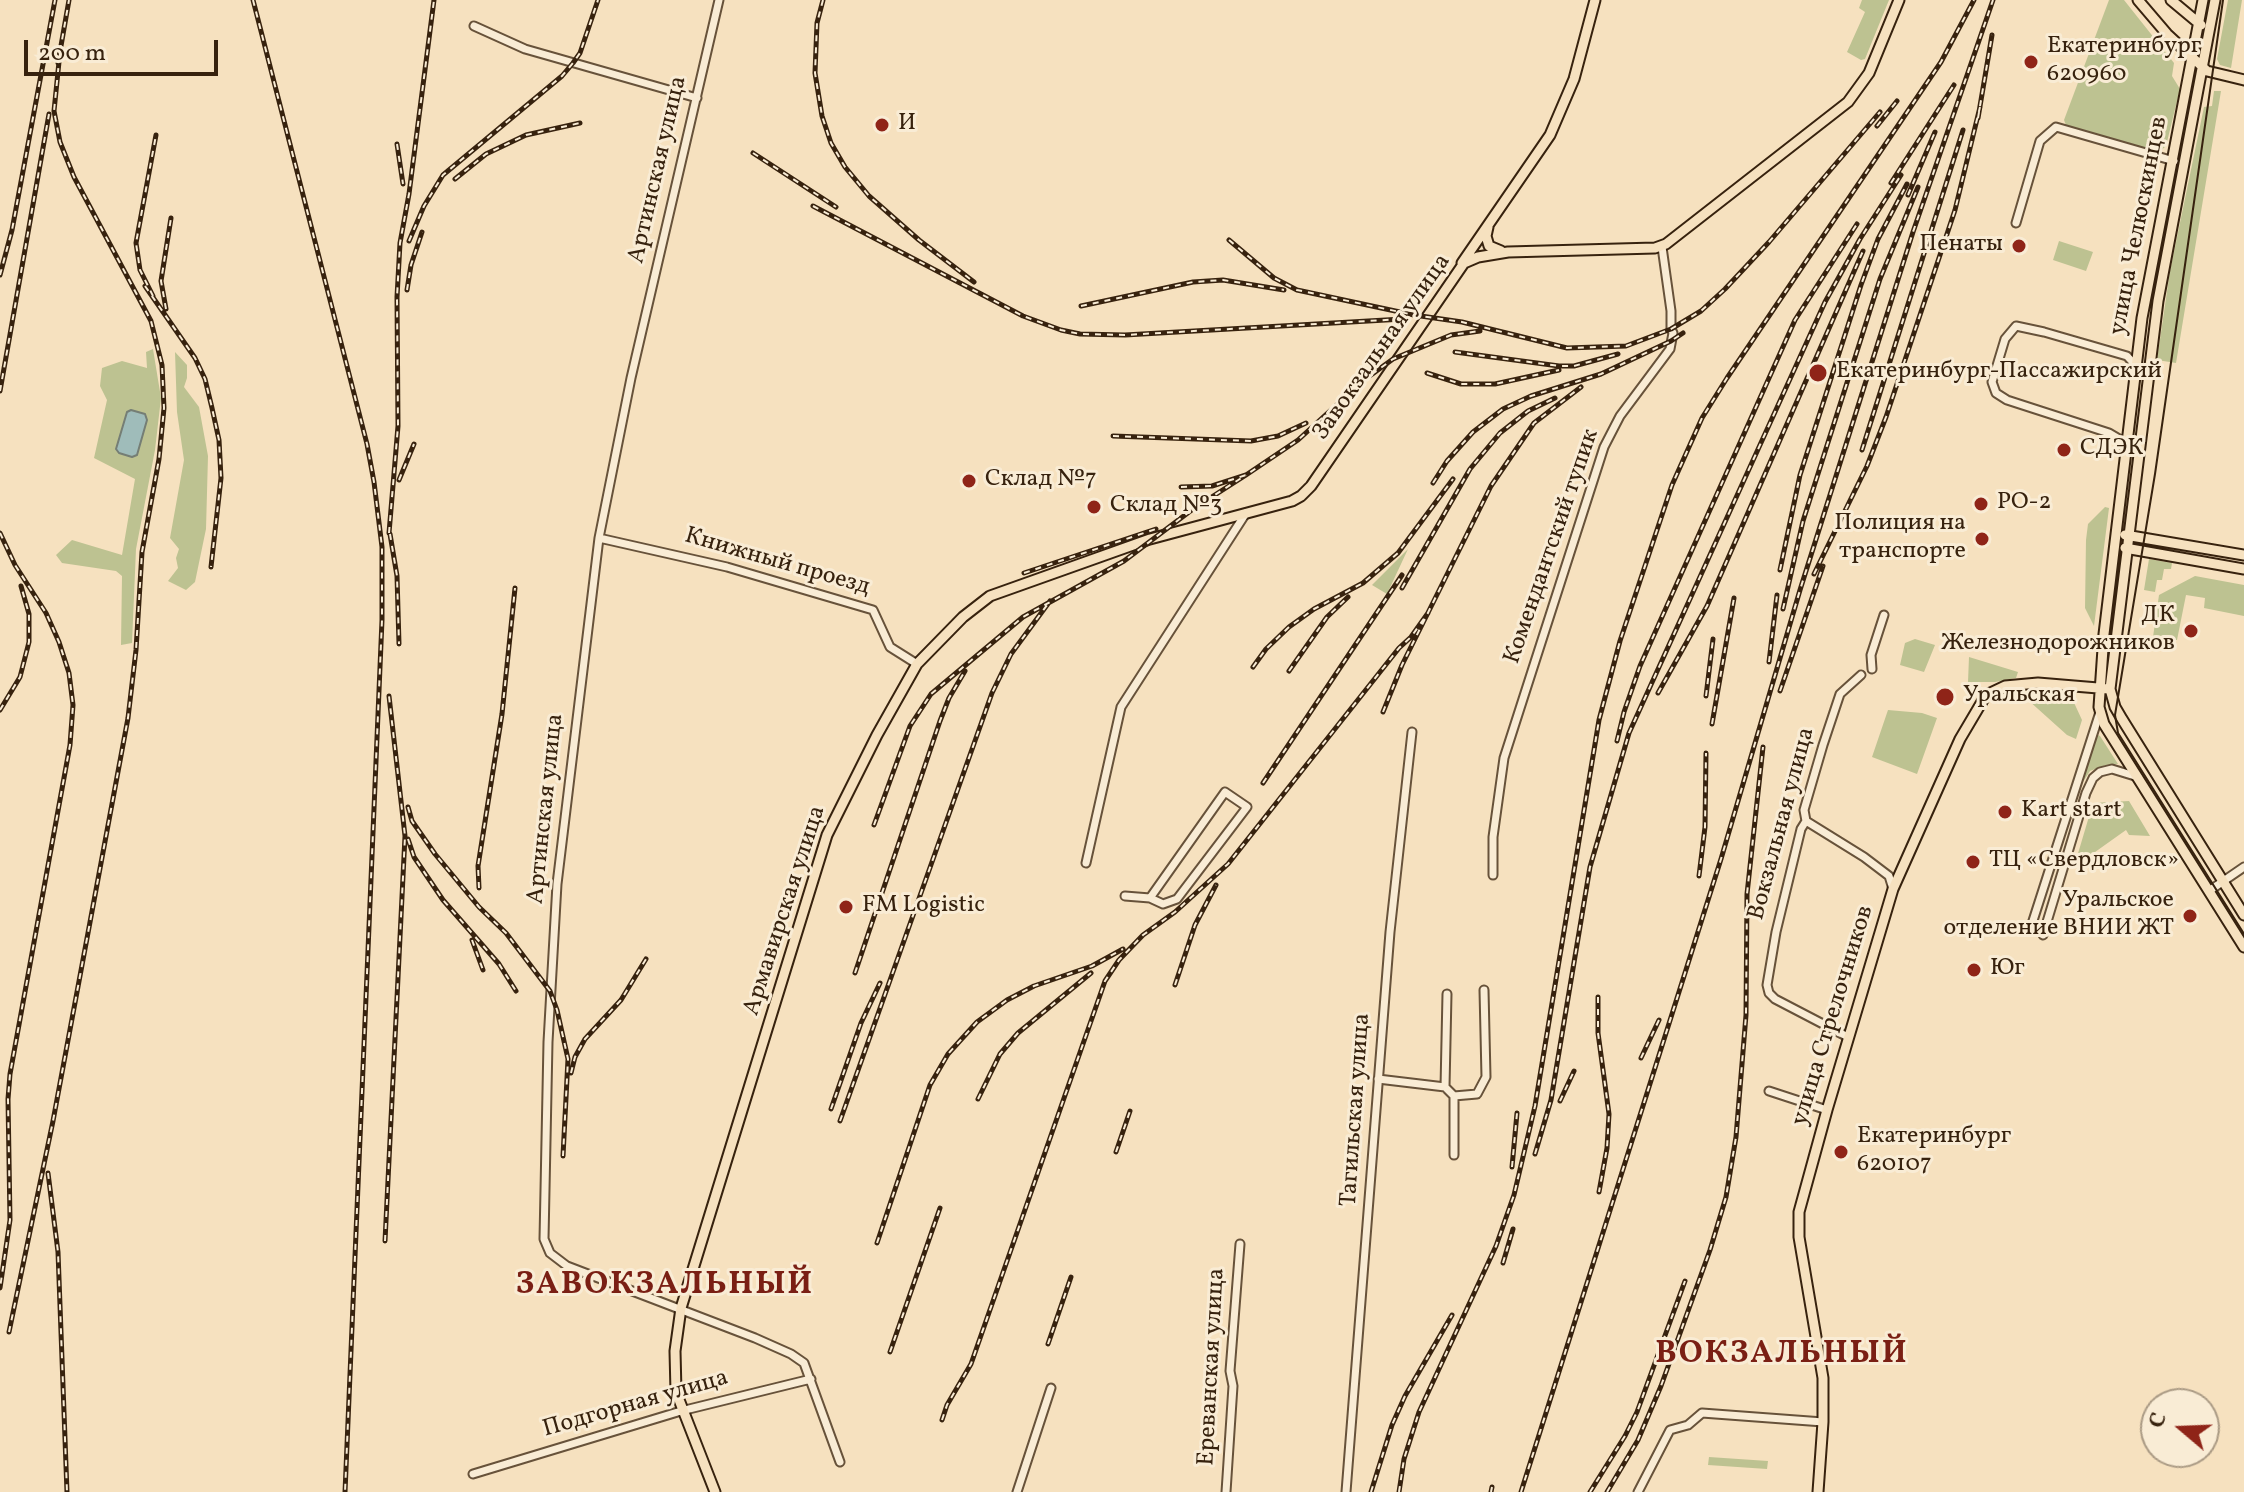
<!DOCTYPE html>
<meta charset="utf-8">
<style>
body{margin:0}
#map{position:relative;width:2244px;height:1492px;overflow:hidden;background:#f6e1bf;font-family:Vollkorn,serif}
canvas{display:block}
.north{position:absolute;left:2140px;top:1388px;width:80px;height:80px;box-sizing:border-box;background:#f9ecd5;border:2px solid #ab9b85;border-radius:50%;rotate:289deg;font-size:22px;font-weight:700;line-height:32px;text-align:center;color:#37220e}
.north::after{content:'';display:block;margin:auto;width:28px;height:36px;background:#8f2418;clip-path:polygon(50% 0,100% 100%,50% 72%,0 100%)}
.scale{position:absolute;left:24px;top:40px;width:194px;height:36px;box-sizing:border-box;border:4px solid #37220e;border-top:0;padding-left:10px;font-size:24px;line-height:28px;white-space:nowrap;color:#37220e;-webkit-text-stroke:6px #f9ecd5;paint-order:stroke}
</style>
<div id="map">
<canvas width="2244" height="1492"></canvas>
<div class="north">С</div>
<div class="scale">200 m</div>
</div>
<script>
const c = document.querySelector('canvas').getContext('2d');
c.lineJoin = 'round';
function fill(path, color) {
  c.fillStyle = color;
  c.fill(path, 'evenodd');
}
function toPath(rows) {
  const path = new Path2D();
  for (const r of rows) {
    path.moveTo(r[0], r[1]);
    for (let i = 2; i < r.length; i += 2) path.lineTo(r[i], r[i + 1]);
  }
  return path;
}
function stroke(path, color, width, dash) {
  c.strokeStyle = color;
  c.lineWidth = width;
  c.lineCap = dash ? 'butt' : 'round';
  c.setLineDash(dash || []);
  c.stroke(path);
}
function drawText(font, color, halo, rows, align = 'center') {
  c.font = font + ' Vollkorn,serif';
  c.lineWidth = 6;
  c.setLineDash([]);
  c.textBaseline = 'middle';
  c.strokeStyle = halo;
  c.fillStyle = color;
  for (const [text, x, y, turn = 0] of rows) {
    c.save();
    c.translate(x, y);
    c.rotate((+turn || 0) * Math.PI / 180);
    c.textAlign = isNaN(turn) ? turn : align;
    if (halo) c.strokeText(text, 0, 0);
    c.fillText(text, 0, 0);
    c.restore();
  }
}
const green = toPath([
 [1862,0,1889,0,1865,59,1861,60,1847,52,1865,12,1859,8],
 [2109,0,2124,0,2174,63,2172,76,2180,89,2166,146,2156,155,2067,128,2064,120],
 [2228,0,2242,0,2231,68,2220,65,2217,59],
 [2214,91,2221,91,2176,363,2157,360,2170,271,2204,107,2212,106],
 [2059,241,2093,252,2086,271,2053,260],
 [153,349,161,398,155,450,136,549,132,643,121,645,122,576,116,571,62,563,56,555,72,540,122,555,135,479,94,458,107,400,100,386,102,368,122,361,147,368,146,352],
 [175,352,187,365,187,378,184,387,199,407,208,456,206,529,195,582,186,590,168,581,178,568,176,558,179,549,170,538,184,460,177,412],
 [2105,507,2109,508,2094,626,2085,608,2086,540,2088,524],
 [1408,549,1387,594,1372,585],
 [2149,559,2172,563,2171,569,2164,569,2162,580,2157,580,2155,592,2144,590],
 [2195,576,2244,585,2244,616,2204,608,2205,598,2186,595,2177,640,2153,637,2159,595],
 [1915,639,1935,645,1924,672,1900,665,1905,643],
 [1969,657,2018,672,2016,678,1995,682,1968,682],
 [2032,692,2070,694,2082,720,2076,739,2067,735,2028,700],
 [1888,710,1922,713,1937,718,1917,774,1872,757],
 [2096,734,2100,736,2118,764,2106,765,2090,771,2079,788],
 [2129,801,2150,836,2129,835,2126,830,2074,867,2093,803],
 [1709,1457,1768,1461,1767,1469,1708,1465]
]);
const water = toPath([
 [131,410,145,414,147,420,137,455,132,457,119,453,116,449,127,412,131,410]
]);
const minor = toPath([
 [719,0,631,378,599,538,557,884,548,1042,544,1239,550,1253,567,1266,755,1338,791,1354,804,1363,840,1462],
 [474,26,525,49,697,98],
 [2016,223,2040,141,2056,127,2174,161],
 [2126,443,2109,433,2007,400,1996,393,1992,382,2005,339,2016,326,2044,332,2127,356,2148,379],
 [599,538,727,567,873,610,890,647,917,664],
 [1872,669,1871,655,1884,615],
 [1806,821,1864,857,1889,876,1893,889],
 [1086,863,1121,707,1246,513],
 [1493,875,1493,837,1504,758,1604,447,1620,416,1670,349,1673,333,1671,329,1671,311,1662,247],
 [2209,891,2244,867],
 [1125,896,1150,898,1163,904,1177,899,1247,807,1225,792,1150,898],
 [2030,930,2100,712],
 [2043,935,2086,793,2093,778,2100,772,2112,769,2138,777],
 [1447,994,1445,1087,1454,1096,1454,1155],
 [1848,1037,1775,999,1769,993,1767,985,1776,932,1801,829,1806,821,1804,810,1823,745,1840,694,1861,675],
 [1378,1079,1445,1087],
 [1769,1091,1827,1110],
 [1454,1096,1477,1094,1486,1077,1484,990],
 [473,1474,681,1411,811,1379],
 [1017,1492,1051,1388],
 [1226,1492,1233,1386,1230,1371,1240,1244],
 [1346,1492,1390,932,1412,732],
 [1638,1492,1670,1430,1688,1425,1702,1413,1823,1422]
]);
const major = toPath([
 [2138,0,2167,34,2207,71,2244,80],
 [2171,0,2201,25],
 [2203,0,2142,318,2104,634,2099,707,2104,724,2244,947],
 [2215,0,2158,301,2110,689,2115,707,2122,719,2244,915],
 [1488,227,1486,236,1489,246,1501,251],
 [1462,263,1550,135,1574,79,1595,0],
 [2125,535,2244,555],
 [2125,548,2244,569],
 [715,1492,676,1392,675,1351,681,1308,827,835,877,735,917,664,963,617,990,596,1150,539,1292,501,1301,496,1311,486,1464,263,1478,257,1508,252,1655,248,1666,244,1848,102,1869,73,1899,0],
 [1818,1492,1823,1422,1823,1378,1799,1237,1799,1212,1827,1110,1893,889,1960,739,1986,695,2005,686,2038,683,2110,689]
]);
const tram = toPath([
 [2223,0,2155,474,2115,715,2118,733,2244,934]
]);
const rail = toPath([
 [253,0,367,444,374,482,382,547,382,620,345,1492],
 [823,0,817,23,815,73,822,116,831,143,845,167,869,196,919,240,974,282],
 [58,63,69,0],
 [1978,118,1992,35],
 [1877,126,1897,101],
 [397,144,403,184],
 [753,153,836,207],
 [455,179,486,154,526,135,580,123],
 [1891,183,1954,85],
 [1908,195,1935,132],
 [813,206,1023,316,1061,330,1080,334,1125,335,1403,319],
 [1229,240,1274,278,1297,290,1414,315,1462,322,1567,348,1626,346,1671,329,1701,311,1725,289,1769,242,1880,112],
 [409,241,424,206,443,175,562,76,573,63,580,53,598,0],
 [0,275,12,230,55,0],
 [145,286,195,358,205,379,212,408,219,440,221,478,211,567],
 [407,290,411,265,422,232],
 [153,296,140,270,136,243,156,135],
 [1081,306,1193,282,1223,280,1284,290],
 [166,309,161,281,171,218],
 [1455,352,1559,366,1574,366,1618,354],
 [1427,373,1461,384,1495,384,1559,370],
 [0,391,49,114],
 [1113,436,1251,441,1278,436,1306,423],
 [1862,450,1963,130],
 [399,480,414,444],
 [1433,483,1447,461,1473,432,1503,409,1531,396,1601,374,1671,341,1683,333],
 [1181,487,1212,486,1246,475,1298,440,1364,380,1393,359,1451,335,1480,331],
 [0,533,15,565,46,613,59,642,69,673,73,705,70,745,10,1074,8,1099,10,1220,0,1288],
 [389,533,398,426,397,297,400,243,409,194,434,0],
 [390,534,397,576,399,644],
 [1780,570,1800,475,1861,285,1878,239,1907,184],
 [1024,573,1156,529],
 [1814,574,1867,466,1886,417,1955,210,1980,107],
 [1402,588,1470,469,1500,433,1528,411,1555,398],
 [1783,609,1803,521,1880,279,1918,187],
 [1769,662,1777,595],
 [1253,667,1266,649,1289,627,1314,609,1363,583,1398,553,1453,479],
 [1289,671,1327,617,1348,597],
 [1780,691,1823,566],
 [1658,693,1707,606,1863,251],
 [1706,696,1713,639],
 [0,710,20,677,29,642,29,614,21,586],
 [1383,712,1402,665,1491,486,1534,423,1581,387],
 [1712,724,1734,598],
 [1617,741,1624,712,1640,666,1795,320,1857,224],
 [1263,783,1402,575],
 [408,807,412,821,435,854,479,907,506,933,550,991,557,1010,568,1059,563,1156],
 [874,825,910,726,931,694,1023,617,1124,561,1193,509,1246,475],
 [408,839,414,857,443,900,499,964,516,991],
 [1699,876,1705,827,1706,753],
 [479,888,478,866,502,714,515,588],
 [472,940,483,970],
 [855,973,940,721,949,698,965,671],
 [1175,985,1195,925,1216,885],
 [1598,997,1598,1033,1609,1114,1607,1148,1599,1192],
 [1641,1058,1659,1020],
 [571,1073,575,1057,585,1039,621,1000,646,959],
 [978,1099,1000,1054,1018,1033,1091,973],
 [1560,1101,1574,1071],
 [831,1109,861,1023,880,983],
 [840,1121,992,693,1011,654,1050,601],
 [1116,1152,1130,1111],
 [1535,1154,1551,1100,1590,867,1629,733,1825,302,1860,239,1901,175],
 [1512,1167,1517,1113],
 [48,1173,58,1252,67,1492],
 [385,1241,405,836,389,696],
 [877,1243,930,1085,948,1054,977,1022,1007,1000,1034,986,1092,966,1123,949],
 [1503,1263,1513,1229],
 [9,1332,53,1121,128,718,136,650,142,552,159,459,164,408,162,365,151,321,74,177,60,142,54,111,60,52],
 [1048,1344,1071,1277],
 [890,1352,940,1208],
 [942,1420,947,1405,971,1364,1105,981,1119,960,1143,935,1175,912,1228,864,1399,648,1411,637,1428,613],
 [1371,1492,1392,1425,1405,1396,1452,1315],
 [1399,1492,1404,1459,1419,1412,1496,1246,1514,1195,1535,1106,1599,720,1620,641,1672,485,1702,418,1727,378,1941,62,1974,0],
 [1491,1492,1492,1487],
 [1521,1492,1721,859,1800,590,1913,232,1993,0],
 [1590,1492,1625,1436,1637,1412,1685,1281],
 [1607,1492,1638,1440,1661,1386,1710,1250,1726,1197,1736,1137,1746,1015,1747,894,1763,747]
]);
const markers = [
 [2031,62,8,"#8f2418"],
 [882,125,8,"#8f2418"],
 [2019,246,8,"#8f2418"],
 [1818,373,10,"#8f2418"],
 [2064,450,8,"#8f2418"],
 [969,481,8,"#8f2418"],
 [1981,504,8,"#8f2418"],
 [1094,507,8,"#8f2418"],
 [1982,539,8,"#8f2418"],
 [2191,631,8,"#8f2418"],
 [1945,697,10,"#8f2418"],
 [2005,812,8,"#8f2418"],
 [1973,862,8,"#8f2418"],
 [846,907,8,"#8f2418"],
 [2190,916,8,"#8f2418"],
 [1974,970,8,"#8f2418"],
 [1841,1152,8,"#8f2418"]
];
const poiNames = [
 ["Екатеринбург",2047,48],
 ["620960",2047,76],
 ["И",898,125],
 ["Пенаты",2003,246,"right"],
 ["Екатеринбург-Пассажирский",1836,373],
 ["СДЭК",2080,450],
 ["Склад №7",985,481],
 ["РО-2",1997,504],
 ["Склад №3",1110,507],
 ["Полиция на",1966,525,"right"],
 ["транспорте",1966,553,"right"],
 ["ДК",2175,617,"right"],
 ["Железнодорожников",2175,645,"right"],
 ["Уральская",1963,697],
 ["Kart start",2021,812],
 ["ТЦ «Свердловск»",1989,862],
 ["Уральское",2174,902,"right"],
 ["отделение ВНИИ ЖТ",2174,930,"right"],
 ["FM Logistic",862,907],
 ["Юг",1990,970],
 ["Екатеринбург",1857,1138],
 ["620107",1857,1166]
];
const streetNames = [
 ["Артинская улица",659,170,-77],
 ["улица Челюскинцев",2140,226,-79],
 ["Завокзальная улица",1383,348,-55],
 ["Комендантский тупик",1553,547,-71],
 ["Книжный проезд",777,563,16],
 ["Артинская улица",547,809,-84],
 ["Вокзальная улица",1783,824,-75],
 ["Армавирская улица",786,911,-72],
 ["улица Стрелочников",1834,1016,-73],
 ["Тагильская улица",1357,1110,-86],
 ["Ереванская улица",1213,1367,-87],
 ["Подгорная улица",636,1405,-16]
];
const districtNames = [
 ["ЗАВОКЗАЛЬНЫЙ",665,1287],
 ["ВОКЗАЛЬНЫЙ",1782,1356]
];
fill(green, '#bdc291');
fill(water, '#9fbcba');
stroke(water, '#757e75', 2);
stroke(minor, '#67523a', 11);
stroke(major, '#37220e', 13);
stroke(minor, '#f9ecd5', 7);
stroke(major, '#f6e1bf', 9);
stroke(tram, '#37220e', 2);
stroke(rail, '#37220e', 5);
stroke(rail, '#f9ecd5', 2, [6]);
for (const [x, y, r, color] of markers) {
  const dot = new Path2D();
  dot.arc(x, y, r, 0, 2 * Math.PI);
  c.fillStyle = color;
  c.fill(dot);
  stroke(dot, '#f9ecd5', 3);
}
drawText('24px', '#37220e', '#f9ecd5', poiNames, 'left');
drawText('24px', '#37220e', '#f9ecd5', streetNames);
c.letterSpacing = '2px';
drawText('bold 32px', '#7a1f14', '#f9ecd5', districtNames);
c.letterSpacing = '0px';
</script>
